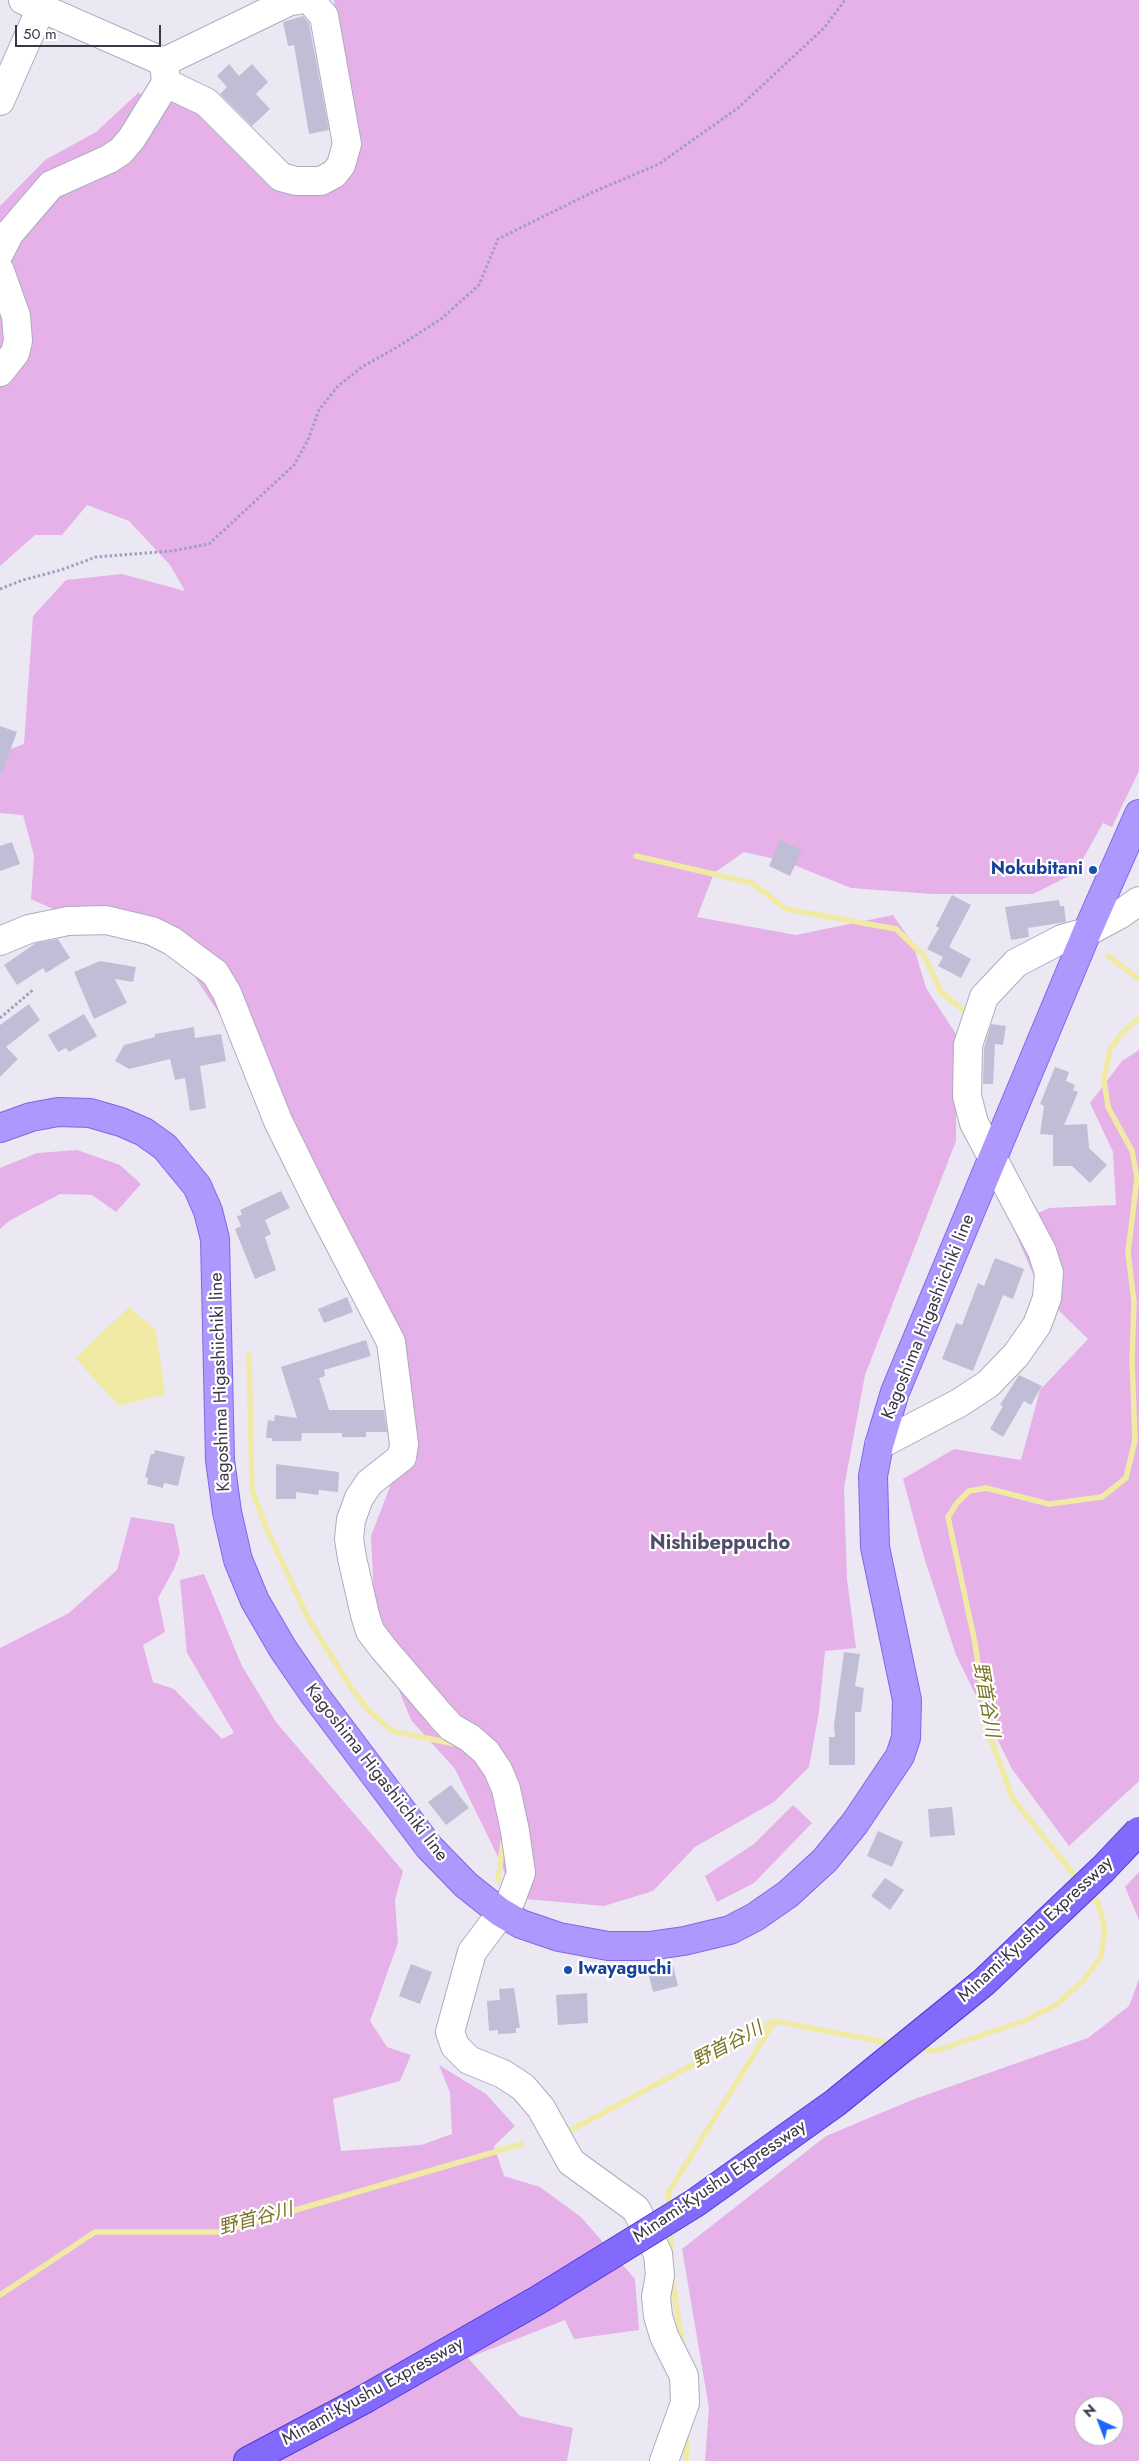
<!DOCTYPE html>
<meta charset="utf-8">
<style>
body{margin:0}
#map{position:relative;width:1139px;height:2461px;overflow:hidden;background:#ebe8f4;font-family:Jost,sans-serif}
canvas{display:block}
.north{position:absolute;left:1074px;top:2396px;width:50px;height:50px;box-sizing:border-box;background:#fff;border:1px solid #b0afb6;border-radius:50%;rotate:317deg;font-size:14px;font-weight:700;line-height:20px;text-align:center;color:#393748}
.north::after{content:'';display:block;margin:auto;width:18px;height:22px;background:#1a68f9;clip-path:polygon(50% 0,100% 100%,50% 72%,0 100%)}
.scale{position:absolute;left:15px;top:25px;width:146px;height:22px;box-sizing:border-box;border:2px solid #393748;border-top:0;padding-left:6px;font-size:15px;line-height:18px;white-space:nowrap;color:#393748;-webkit-text-stroke:4px #fff;paint-order:stroke}
</style>
<div id="map">
<canvas width="1139" height="2461"></canvas>
<div class="north">N</div>
<div class="scale">50 m</div>
</div>
<script>
const c = document.querySelector('canvas').getContext('2d');
c.lineJoin = 'round';
function fill(path, color) {
  c.fillStyle = color;
  c.fill(path, 'evenodd');
}
function toPath(rows) {
  const path = new Path2D();
  for (const r of rows) {
    path.moveTo(r[0], r[1]);
    for (let i = 2; i < r.length; i += 2) path.lineTo(r[i], r[i + 1]);
  }
  return path;
}
function stroke(path, color, width, dash) {
  c.strokeStyle = color;
  c.lineWidth = width;
  c.lineCap = dash ? 'butt' : 'round';
  c.setLineDash(dash || []);
  c.stroke(path);
}
function drawText(font, color, halo, rows, align = 'center') {
  c.font = font + ' Jost,"Noto Sans JP",sans-serif';
  c.lineWidth = 4.5;
  c.setLineDash([]);
  c.textBaseline = 'middle';
  c.strokeStyle = halo;
  c.fillStyle = color;
  for (const [text, x, y, turn = 0] of rows) {
    c.save();
    c.translate(x, y);
    c.rotate((+turn || 0) * Math.PI / 180);
    c.textAlign = isNaN(turn) ? turn : align;
    if (halo) c.strokeText(text, 0, 0);
    c.fillText(text, 0, 0);
    c.restore();
  }
}
const green = toPath([
 [334,0,1139,0,1139,771,1112,827,1103,823,1075,873,1033,894,932,894,851,888,784,861,744,852,714,873,697,917,796,935,893,915,913,944,926,988,956,1034,956,1141,865,1375,844,1488,847,1579,856,1648,825,1651,819,1712,809,1767,774,1802,695,1847,653,1891,604,1906,514,1898,501,1863,455,1769,411,1720,394,1678,375,1619,371,1536,393,1479,402,1382,373,1317,312,1221,227,1025,182,958,84,923,31,899,34,856,23,815,0,813,0,753,24,744,33,616,66,580,122,574,185,591,170,565,129,521,87,505,62,535,35,535,0,566,0,206,45,160,96,132,138,93,181,104,204,115,273,181,343,181,359,156],
 [1139,1050,1139,1781,1069,1846,1012,1769,956,1655,924,1557,903,1479,954,1449,1021,1460,1040,1390,1088,1339,1041,1293,1012,1225,1049,1208,1116,1205,1113,1152,1090,1103,1122,1061],
 [77,1150,120,1165,141,1184,116,1212,92,1195,60,1194,9,1221,0,1229,0,1168,37,1153],
 [131,1517,174,1524,180,1553,174,1569,158,1598,165,1632,143,1645,153,1682,174,1689,222,1739,234,1733,187,1653,180,1580,204,1574,242,1666,276,1722,403,1871,395,1900,398,1943,370,2021,387,2047,411,2055,400,2081,333,2099,341,2151,421,2145,452,2134,450,2093,439,2065,486,2094,515,2126,494,2146,504,2176,540,2187,581,2217,635,2279,639,2330,574,2339,565,2320,468,2358,520,2416,573,2428,567,2461,0,2461,0,1648,69,1613,117,1570],
 [793,1805,812,1823,754,1883,717,1902,705,1876,754,1844],
 [1139,1872,1139,1920,1125,1887],
 [1139,1979,1139,2461,705,2461,709,2408,682,2249,826,2136,912,2100,1088,2038,1129,2006],
 [1084,2406,1114,2406,1114,2436,1084,2436]
]);
const water = toPath([
 [129,1307,156,1330,165,1394,119,1406,75,1358]
]);
const stream = toPath([
 [636,856,752,883,786,909,896,929,925,957,941,992,969,1015],
 [1108,956,1139,979],
 [249,1355,252,1490,265,1525,309,1620,352,1689,368,1710,392,1731,455,1744],
 [498,1880,503,1842],
 [1080,1882,1013,1799,988,1732,975,1643,948,1517,957,1503,969,1491,986,1488,1049,1504,1102,1497,1126,1478,1135,1440,1132,1360,1134,1302,1128,1253,1137,1178,1132,1151,1108,1107,1104,1080,1110,1050,1121,1034,1139,1018],
 [916,2048,935,2051,1024,2021,1056,2005,1084,1980,1101,1956,1105,1929,1098,1903,1090,1893],
 [561,2132,575,2128,774,2021,895,2044],
 [669,2210,668,2193,774,2022],
 [670,2227,671,2255],
 [672,2280,683,2347],
 [0,2295,95,2232,220,2232,522,2144],
 [686,2461,687,2431]
]);
const building = toPath([
 [303,16,309,23,329,130,309,134,294,45,288,46,283,22],
 [229,64,239,76,252,64,268,82,256,94,270,109,252,126,220,94,227,87,217,76],
 [0,726,17,732,2,773,0,773],
 [780,840,802,850,790,876,769,866],
 [12,842,20,864,0,871,0,846],
 [952,895,971,905,949,947,971,959,961,978,938,966,943,957,927,949,939,928,936,926],
 [1059,900,1060,906,1064,906,1066,922,1028,928,1029,937,1011,940,1005,907],
 [58,939,70,958,46,973,43,968,17,985,4,965,36,943],
 [100,961,136,967,133,982,115,979,127,1003,94,1019,74,972],
 [29,1004,40,1020,6,1047,18,1059,0,1077,0,1025],
 [84,1014,97,1036,69,1052,66,1048,58,1052,48,1035],
 [991,1024,1006,1026,1003,1045,995,1044,993,1084,983,1084,984,1048],
 [194,1027,195,1038,221,1034,226,1061,200,1066,206,1108,190,1111,185,1078,175,1080,170,1059,129,1069,115,1061,124,1045,155,1037,155,1034],
 [1055,1067,1069,1072,1066,1081,1075,1085,1073,1090,1078,1092,1064,1125,1087,1124,1089,1148,1107,1165,1090,1183,1072,1166,1053,1166,1053,1135,1040,1134,1044,1106,1040,1104],
 [281,1191,290,1208,265,1220,271,1234,265,1237,276,1270,255,1279,235,1229,241,1226,237,1216,242,1215,240,1210],
 [995,1258,1024,1269,1013,1299,1003,1295,973,1371,942,1359,956,1323,962,1325,978,1283,984,1286],
 [347,1297,353,1312,324,1323,318,1309],
 [366,1340,371,1356,324,1370,325,1376,319,1378,329,1410,384,1410,387,1432,366,1432,366,1437,342,1437,342,1433,302,1433,301,1441,272,1441,272,1438,266,1438,268,1420,274,1421,275,1415,297,1418,281,1367],
 [1019,1375,1042,1386,1031,1405,1024,1401,1003,1437,990,1429,1003,1406,1000,1405],
 [155,1450,185,1457,178,1486,164,1483,163,1488,147,1484,148,1478,145,1477,151,1454,154,1454],
 [276,1464,339,1472,338,1492,319,1490,318,1495,296,1492,296,1499,276,1499],
 [844,1652,860,1654,855,1686,864,1688,861,1712,855,1712,855,1765,829,1765,829,1737,835,1737,834,1725],
 [451,1785,469,1808,446,1825,428,1802],
 [952,1807,955,1835,930,1837,928,1809],
 [878,1831,903,1842,892,1867,867,1856],
 [885,1878,904,1890,890,1910,871,1896],
 [411,1964,432,1972,420,2004,399,1996],
 [673,1965,678,1986,653,1992,648,1972],
 [514,1988,520,2028,516,2028,516,2033,498,2034,498,2030,489,2031,487,2001,500,2000,499,1989],
 [587,1993,588,2023,558,2025,556,1995]
]);
const path = toPath([
 [0,589,23,580,61,570,96,557,171,551,209,544,294,465,308,440,319,410,338,386,362,367,399,346,441,319,479,285,498,239,591,193,659,164,738,108,824,28,845,0],
 [0,1018,34,989]
]);
const minor = toPath([
 [23,0,164,62,290,1,298,0],
 [164,62,166,83,206,102,281,177,296,181,321,181,334,174,341,165,347,144,324,16,310,0],
 [0,101,41,8],
 [0,252,9,234,51,185,109,159,121,151,132,138,166,83],
 [0,271,16,316,18,341,15,353,0,372],
 [0,941,29,929,68,921,106,920,152,931,172,941,215,973,227,993,278,1121,320,1206,391,1342,404,1444,402,1457,369,1483,359,1498,351,1520,349,1539,352,1558,365,1615,370,1631,383,1648,441,1716,451,1727,470,1738,486,1752,498,1770,506,1789,515,1831,521,1873,511,1900,472,1952,450,2032,455,2046,469,2060,503,2074,523,2087,541,2108,571,2162,636,2209,658,2254,660,2275,656,2297,658,2316,664,2336,684,2376,685,2403,664,2461],
 [879,1445,959,1403,988,1384,1016,1355,1037,1325,1047,1298,1049,1273,1042,1251,974,1123,967,1096,968,1045,984,997,1016,963,1062,939,1087,932,1119,915,1139,901]
]);
const major = toPath([
 [0,1128,31,1117,58,1112,90,1113,121,1122,144,1132,165,1147,197,1186,208,1211,215,1239,220,1460,227,1512,238,1560,255,1601,283,1649,314,1694,429,1847,466,1885,500,1912,521,1924,559,1937,608,1946,649,1946,684,1941,730,1930,755,1917,788,1894,825,1860,855,1823,900,1756,906,1738,907,1700,875,1547,873,1476,879,1445,895,1392,1087,932,1139,814]
]);
const highway = toPath([
 [248,2461,363,2400]
]);
const highwayBridge = toPath([
 [363,2400,538,2300,695,2203,835,2103,984,1982,1103,1869,1139,1831]
]);
const markers = [
 [1093,870,5,"#1a4fb4"],
 [568,1970,5,"#1a4fb4"]
];
const transitNames = [
 ["Nokubitani",1083,870],
 ["Iwayaguchi",578,1970,"left"]
];
const streetNames = [
 ["Kagoshima Higashiichiki line",929,1317,-68],
 ["Kagoshima Higashiichiki line",221,1382,-92],
 ["Kagoshima Higashiichiki line",376,1773,52],
 ["Minami-Kyushu Expressway",1036,1930,-43],
 ["Minami-Kyushu Expressway",720,2182,-34],
 ["Minami-Kyushu Expressway",373,2392,-29]
];
const waterNames = [
 ["野首谷川",985,1700,80],
 ["野首谷川",728,2046,-28],
 ["野首谷川",256,2220,-15]
];
const quarterNames = [
 ["Nishibeppucho",720,1544]
];
fill(green, '#e5b1e8');
fill(water, '#f0eaa5');
stroke(stream, '#f0eaa5', 5.5);
fill(building, '#c0bed6');
stroke(minor, '#aeabc0', 30);
stroke(major, '#8067e4', 30);
stroke(highway, '#4f39dd', 30);
stroke(path, '#a29cc1', 3, [2.5, 2.5]);
stroke(minor, '#fff', 28);
stroke(major, '#ae98fe', 28);
stroke(highway, '#836afd', 28);
stroke(highwayBridge, '#4f39dd', 30, []);
stroke(highwayBridge, '#836afd', 28);
for (const [x, y, r, color] of markers) {
  const dot = new Path2D();
  dot.arc(x, y, r, 0, 2 * Math.PI);
  c.fillStyle = color;
  c.fill(dot);
  stroke(dot, '#fff', 2);
}
drawText('bold 18px', '#164399', '#fff', transitNames, 'right');
drawText('18px', '#393748', '#fff', streetNames);
drawText('italic 19px', '#7b7425', '#fff', waterNames);
drawText('bold 20px', '#514e6a', '#fff', quarterNames);
</script>
